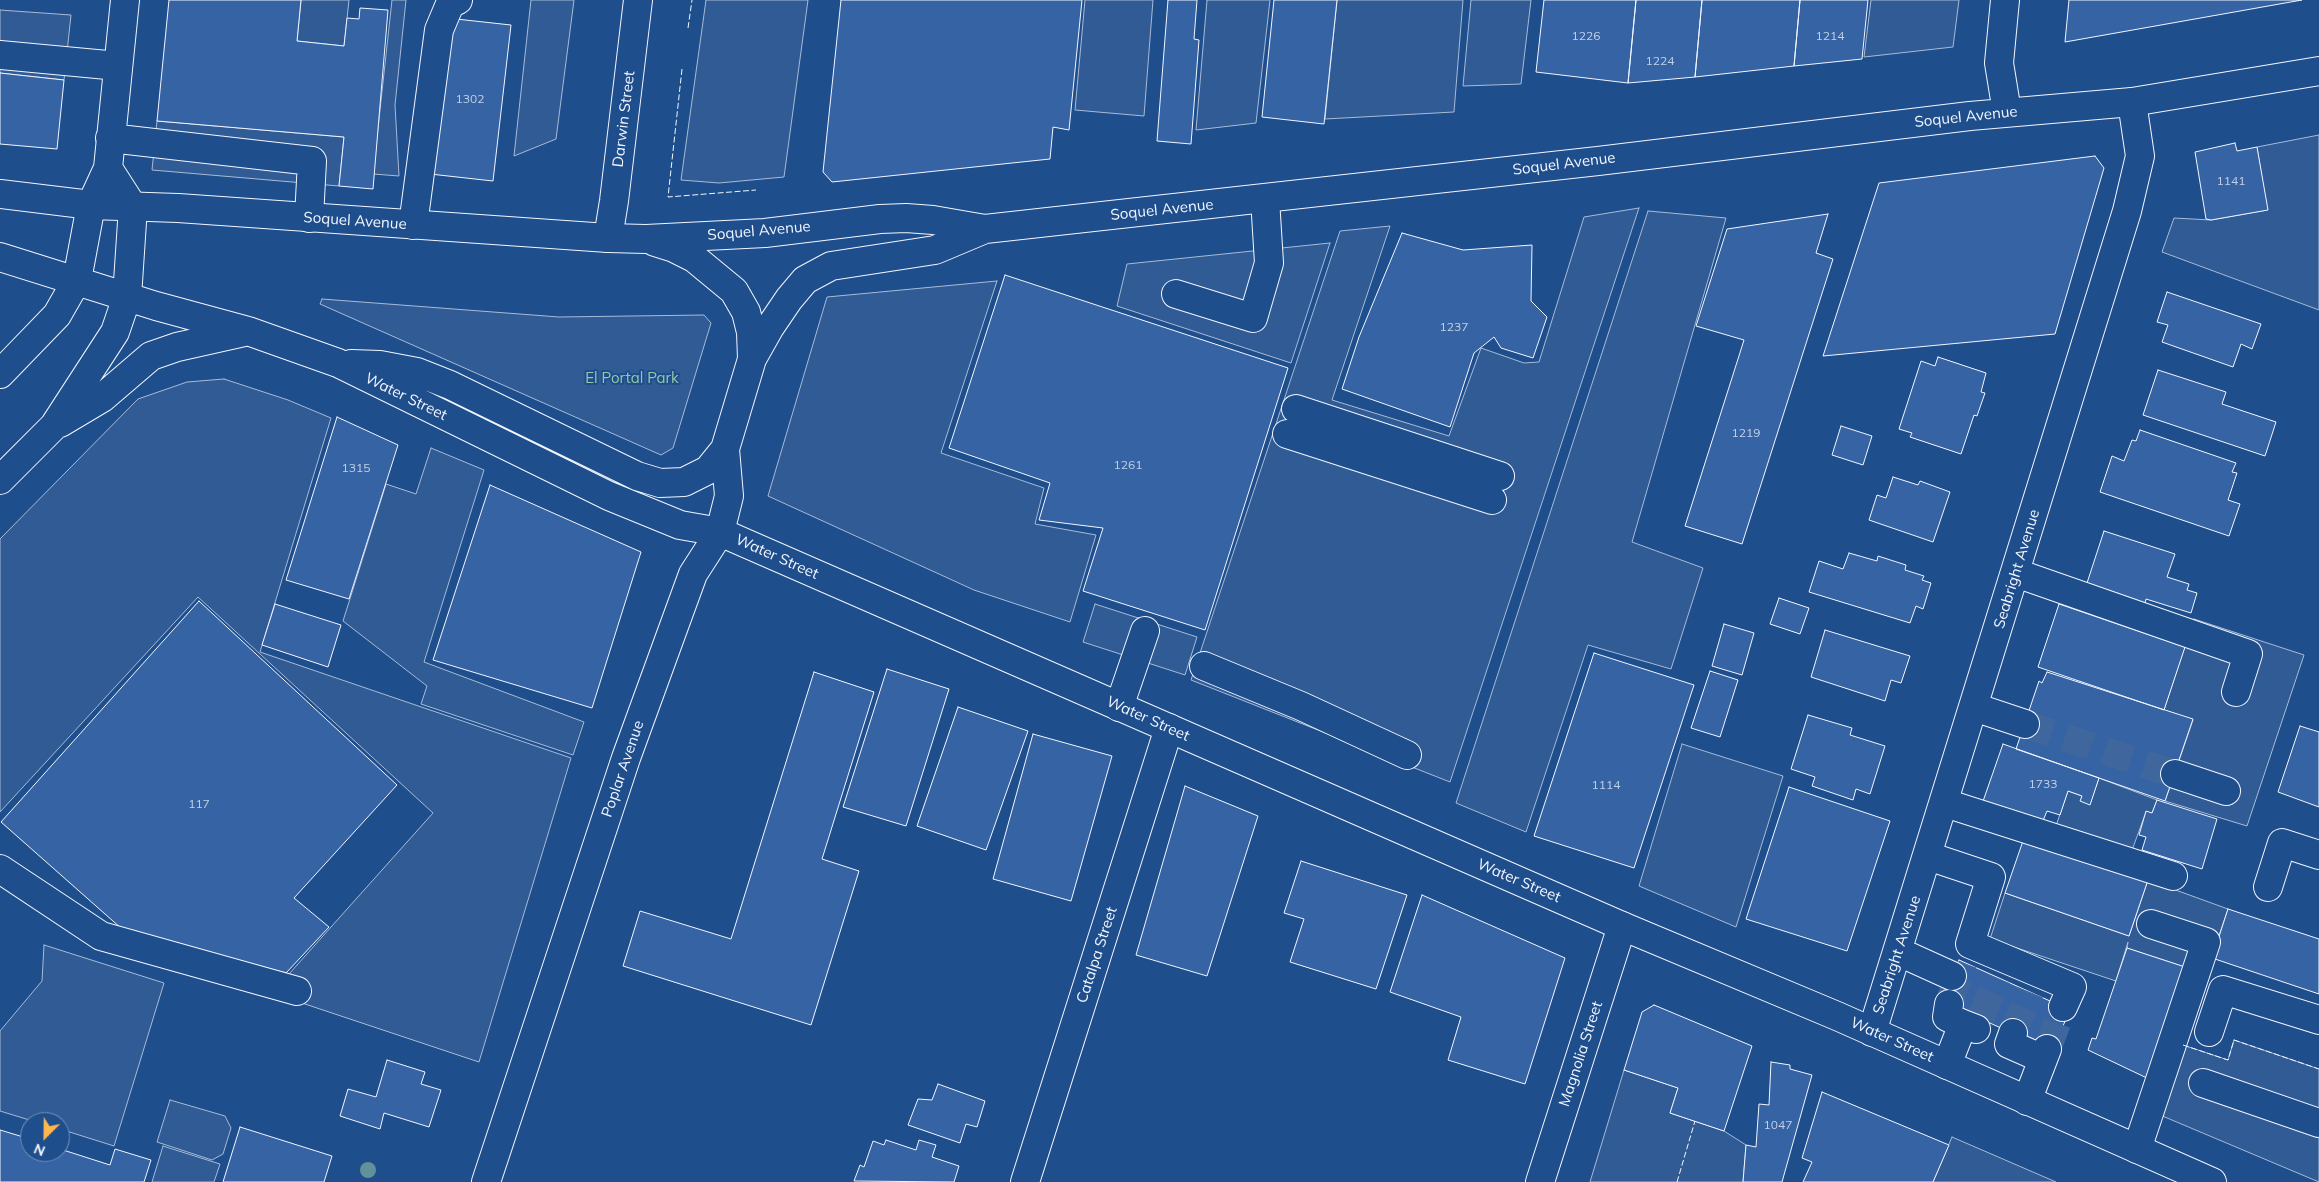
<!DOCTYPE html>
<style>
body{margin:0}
#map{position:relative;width:2319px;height:1182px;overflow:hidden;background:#1f4e8c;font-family:Mulish,sans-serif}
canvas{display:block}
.north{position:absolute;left:20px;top:1112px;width:50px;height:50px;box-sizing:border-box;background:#1f4e8c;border:1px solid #7391ba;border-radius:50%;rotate:203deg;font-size:14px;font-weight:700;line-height:20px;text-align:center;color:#f2f6ff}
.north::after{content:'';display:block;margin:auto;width:18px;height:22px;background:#ffb74d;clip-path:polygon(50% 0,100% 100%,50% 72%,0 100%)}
</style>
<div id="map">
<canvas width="2319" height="1182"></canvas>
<div class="north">N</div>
</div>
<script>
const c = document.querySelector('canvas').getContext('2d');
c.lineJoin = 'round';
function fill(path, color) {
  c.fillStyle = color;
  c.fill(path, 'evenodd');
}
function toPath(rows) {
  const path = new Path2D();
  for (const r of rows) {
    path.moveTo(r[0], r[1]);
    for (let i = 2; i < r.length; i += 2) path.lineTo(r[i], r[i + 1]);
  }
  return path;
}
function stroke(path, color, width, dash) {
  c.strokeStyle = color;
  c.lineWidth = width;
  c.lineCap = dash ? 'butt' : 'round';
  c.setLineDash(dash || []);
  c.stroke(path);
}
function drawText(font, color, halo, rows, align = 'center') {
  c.font = font + ' Mulish,sans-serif';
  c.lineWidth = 4;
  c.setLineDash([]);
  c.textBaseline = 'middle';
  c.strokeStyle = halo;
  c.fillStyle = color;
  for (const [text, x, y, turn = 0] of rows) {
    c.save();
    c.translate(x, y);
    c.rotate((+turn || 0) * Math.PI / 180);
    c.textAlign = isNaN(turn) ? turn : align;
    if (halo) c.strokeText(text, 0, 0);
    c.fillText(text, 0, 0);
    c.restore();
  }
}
const built = toPath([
 [301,0,349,0,344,46,297,41,301,0],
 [392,0,406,0,395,105,399,176,373,174,392,0],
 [531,0,574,0,556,139,514,156,531,0],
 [706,0,808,0,784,177,719,183,681,180,706,0],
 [1085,0,1153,0,1144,116,1075,110,1085,0],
 [1207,0,1270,0,1256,123,1196,130,1207,0],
 [1337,0,1463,0,1454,112,1325,119,1337,0],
 [1471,0,1531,0,1521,84,1463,86,1471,0],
 [1871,0,1959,0,1953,47,1864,57,1871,0],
 [0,10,71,15,64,80,0,73,0,10],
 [157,121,344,137,339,186,152,170,157,121],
 [2319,135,2319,310,2162,252,2174,218,2211,220,2267,210,2257,147,2319,135],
 [1639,208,1450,782,1191,680,1340,231,1390,226,1332,400,1449,436,1481,348,1524,363,1539,362,1584,217,1639,208],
 [1648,211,1726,218,1632,542,1703,568,1671,669,1588,645,1526,832,1456,803,1648,211],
 [1330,243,1291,363,1117,306,1127,264,1330,243],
 [997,281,941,453,1044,488,1035,524,1096,535,1070,622,974,590,768,496,827,297,997,281],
 [322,299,559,317,704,315,711,323,673,448,661,455,320,304,322,299],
 [224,379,288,400,331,418,260,652,571,758,479,1062,272,993,433,813,198,597,0,812,0,539,138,399,187,382,224,379],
 [431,448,484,470,424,662,584,722,573,755,421,704,427,686,343,621,386,484,416,494,431,448],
 [1095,604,1197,637,1185,675,1083,642,1095,604],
 [2194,619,2304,655,2247,826,2165,801,2193,720,2164,710,2194,619],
 [1682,744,1783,776,1736,927,1639,886,1682,744],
 [2099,778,2157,800,2152,813,2146,812,2124,872,2049,846,2068,791,2082,796,2081,801,2090,804,2099,778],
 [2148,880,2228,909,2206,974,2127,948,2128,942,2116,981,1990,939,2005,893,2129,936,2148,880],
 [44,945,164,983,114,1146,60,1129,60,1122,36,1122,0,1111,0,1031,42,981,44,945],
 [2234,1040,2319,1069,2319,1182,2160,1115,2183,1045,2228,1060,2234,1040],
 [1624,1070,1678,1088,1670,1113,1724,1131,1746,1145,1743,1182,1590,1182,1624,1070],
 [170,1100,225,1116,231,1128,223,1154,212,1160,157,1142,170,1100],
 [1952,1137,2056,1182,1933,1182,1952,1137],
 [163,1146,220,1164,214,1182,152,1182,163,1146]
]);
const building = toPath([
 [169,0,301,0,297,41,344,46,347,18,359,19,360,8,388,10,373,189,339,186,344,137,157,121,169,0],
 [841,0,1082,0,1069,130,1053,127,1050,159,832,182,823,172,841,0],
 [1168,0,1197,0,1194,39,1199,40,1191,144,1157,141,1168,0],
 [1274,0,1337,0,1324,124,1262,117,1274,0],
 [1544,0,1636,0,1628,83,1536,72,1544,0],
 [1636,0,1702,0,1695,77,1628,83,1636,0],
 [1702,0,1800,0,1794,66,1695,77,1702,0],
 [1800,0,1868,0,1862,59,1794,66,1800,0],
 [2069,0,2302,0,2065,42,2069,0],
 [447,18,511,25,493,181,430,174,447,18],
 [0,73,64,80,57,149,0,144,0,73],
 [2235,143,2237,151,2257,147,2268,210,2211,220,2206,219,2195,152,2235,143],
 [2095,156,2104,168,2055,334,1823,356,1879,183,2095,156],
 [1828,214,1816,253,1833,259,1742,544,1685,526,1744,340,1696,326,1727,229,1828,214],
 [1402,233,1463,250,1532,245,1531,301,1547,317,1533,358,1501,348,1494,337,1474,353,1450,427,1342,389,1359,337,1402,233],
 [1005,275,1288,368,1205,630,1083,591,1103,528,1039,520,1050,483,949,448,1005,275],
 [2167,292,2261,324,2252,349,2241,344,2233,367,2162,342,2168,325,2157,322,2167,292],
 [1938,357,1986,373,1981,392,1985,393,1977,416,1974,415,1961,454,1910,437,1912,433,1899,429,1921,361,1935,366,1938,357],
 [2158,370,2226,392,2222,404,2276,422,2265,456,2143,415,2158,370],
 [337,417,398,445,349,599,286,580,337,417],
 [1841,426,1872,436,1863,465,1832,455,1841,426],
 [2140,430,2236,463,2232,472,2237,473,2228,500,2240,504,2229,536,2100,492,2112,456,2124,461,2132,440,2136,441,2140,430],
 [1893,477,1918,485,1920,481,1950,492,1933,542,1869,520,1877,495,1886,498,1893,477],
 [490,485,641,552,592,708,433,660,490,485],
 [2104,531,2175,554,2167,577,2189,584,2187,590,2197,593,2191,613,2146,599,2145,603,2087,583,2104,531],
 [1849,553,1877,561,1878,556,1906,565,1905,570,1924,576,1922,580,1931,583,1923,609,1916,606,1910,623,1809,592,1819,561,1843,569,1849,553],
 [1779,598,1809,608,1800,634,1770,624,1779,598],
 [199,601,397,785,294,898,329,927,286,973,122,929,1,822,199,601],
 [275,604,341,625,328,667,262,645,275,604],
 [2059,604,2185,647,2164,710,2038,667,2059,604],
 [1724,624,1754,633,1742,675,1712,666,1724,624],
 [1825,630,1910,656,1901,683,1891,680,1885,701,1811,677,1825,630],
 [1594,653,1694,685,1634,868,1534,836,1594,653],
 [887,669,949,689,906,826,843,807,887,669],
 [1710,671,1738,680,1720,737,1691,728,1710,671],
 [814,672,874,692,822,859,859,871,811,1025,623,966,640,911,731,939,814,672],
 [2047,672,2193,719,2165,801,2016,749,2039,681,2042,683,2047,672],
 [958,707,1028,731,986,850,917,826,958,707],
 [1808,715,1852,728,1850,735,1885,746,1870,794,1856,789,1853,800,1812,786,1815,777,1791,769,1808,715],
 [2300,726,2319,732,2319,807,2278,792,2300,726],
 [1033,734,1112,756,1071,901,993,879,1033,734],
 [2003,744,2099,778,2090,805,2080,801,2082,796,2068,791,2060,815,2047,811,2040,828,1981,807,2003,744],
 [1185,786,1258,816,1207,976,1136,955,1185,786],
 [1789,787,1890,821,1847,951,1746,919,1789,787],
 [2157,800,2217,819,2202,869,2142,850,2146,837,2139,835,2146,811,2152,813,2157,800],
 [2024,838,2148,880,2129,936,2005,893,2024,838],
 [1301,861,1407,895,1376,989,1290,962,1304,919,1284,913,1301,861],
 [1422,895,1565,958,1525,1084,1448,1060,1461,1017,1390,992,1422,895],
 [2228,909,2319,939,2319,994,2212,958,2228,909],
 [2127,948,2185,967,2149,1079,2088,1050,2092,1038,2096,1039,2127,948],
 [1959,960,2070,1010,2052,1051,1941,1001,1959,960],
 [1654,1005,1752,1046,1724,1131,1670,1113,1678,1088,1624,1070,1642,1012,1654,1005],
 [387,1060,425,1072,421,1084,441,1090,429,1127,384,1113,380,1129,340,1116,348,1089,376,1097,387,1060],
 [1771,1062,1790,1065,1790,1069,1812,1075,1782,1182,1743,1182,1746,1145,1756,1147,1759,1104,1769,1105,1771,1062],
 [938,1084,985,1101,977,1127,966,1124,960,1143,908,1125,918,1099,932,1100,938,1084],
 [1822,1092,1949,1145,1933,1182,1803,1182,1812,1162,1802,1158,1822,1092],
 [240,1127,332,1156,324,1182,223,1182,240,1127],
 [0,1130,30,1139,30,1152,60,1152,60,1149,110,1165,115,1149,151,1160,144,1182,0,1182,0,1130],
 [886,1140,916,1150,919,1140,936,1145,932,1157,959,1166,954,1182,854,1181,860,1165,864,1167,873,1141,884,1145,886,1140]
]);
const minorTunnel = toPath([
 [2025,724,2175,774],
 [1949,1004,1963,963],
 [1981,1018,1997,978],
 [2013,1033,2030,992],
 [2047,1049,2063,1007]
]);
const minor = toPath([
 [0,55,118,66],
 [110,138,312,161,309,218],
 [108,168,133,207],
 [91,205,108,168,125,0],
 [413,225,439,30,450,4,458,0],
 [608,238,614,201,638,0],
 [1176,294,1253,318,1269,263,1265,199],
 [1296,409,1500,476],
 [1287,434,1492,500],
 [2016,573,2248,654,2236,692],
 [1204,666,1301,706,1407,755],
 [1119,707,1145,631],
 [1974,707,2025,724],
 [2175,774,2226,791],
 [1945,803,2173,876],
 [1928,856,1991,877,1970,944,2072,987,2063,1007],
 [0,869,101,936,297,991],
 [2268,887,2282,843,2319,855],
 [1899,952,1952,976],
 [1949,1004,1947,1017,1963,1024],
 [1872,1032,2127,211,2140,156,2132,102],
 [2209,1032,2223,990,2319,1020],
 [2013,1033,2009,1044,2043,1059],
 [1947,1065,1963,1024,1976,1029],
 [2203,1083,2319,1123],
 [2027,1101,2047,1049],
 [2137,1149,2206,942,2151,924],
 [486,1182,626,758,693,574,720,532],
 [1025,1182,1169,728],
 [1540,1182,1622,926]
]);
const major = toPath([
 [2005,0,1999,63,2007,112],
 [0,194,91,205,178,208,608,238,646,239,765,233,880,219,906,218,933,220,985,229,1598,161,1970,116,2132,102,2319,71],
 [655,242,674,248,694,258,734,291,746,312,751,332,752,359],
 [0,257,156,306,248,331,338,363,609,496,680,525,720,532,745,543,1622,926,1837,1016,2212,1182],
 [351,364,380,365,417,372,450,385,637,476,660,483,684,482,708,470,725,449],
 [0,374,57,315,77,280,91,205],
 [60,423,102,398,151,356,177,347,244,332],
 [0,480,54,426,115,332,127,297,133,207],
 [720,532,729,496,725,449,752,359,770,327,789,299,805,280,831,266,935,250,985,229]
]);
const fence = toPath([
 [688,28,692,0],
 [682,69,668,197,756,190],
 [2183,1045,2228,1060,2234,1040,2319,1069],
 [1677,1182,1695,1121]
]);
const trees = [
 [368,1170]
];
const numberNames = [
 ["1226",1586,36],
 ["1214",1830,36],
 ["1224",1660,61],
 ["1302",470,99],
 ["1141",2231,181],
 ["1237",1454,327],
 ["1219",1746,433],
 ["1261",1128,465],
 ["1315",356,468],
 ["1733",2043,784],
 ["1114",1606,785],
 ["117",199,804],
 ["1047",1778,1125]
];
const streetNames = [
 ["Soquel Avenue",1966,117,-6],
 ["Darwin Street",624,119,-83],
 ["Soquel Avenue",1564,164,-7],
 ["Soquel Avenue",1162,210,-6],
 ["Soquel Avenue",355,221,4],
 ["Soquel Avenue",759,231,-5],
 ["Water Street",406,397,26],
 ["Water Street",777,557,24],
 ["Seabright Avenue",2017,569,-73],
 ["Water Street",1148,719,24],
 ["Poplar Avenue",623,769,-71],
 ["Water Street",1519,881,23],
 ["Catalpa Street",1097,955,-72],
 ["Seabright Avenue",1897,955,-72],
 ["Water Street",1892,1040,24],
 ["Magnolia Street",1581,1054,-72]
];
const parkNames = [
 ["El Portal Park",632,378]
];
fill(built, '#305b95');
stroke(built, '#a8bbd7', 1);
fill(building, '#3563a3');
stroke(building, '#f2f6ff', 1);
stroke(minorTunnel, '#3f679d', 28, [28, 14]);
stroke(minor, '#f2f6ff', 30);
stroke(major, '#f2f6ff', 30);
stroke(minor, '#1f4e8c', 28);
stroke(major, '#1f4e8c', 28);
stroke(fence, '#f2f6ff', 1, [6, 2.5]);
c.fillStyle = '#61919a';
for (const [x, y] of trees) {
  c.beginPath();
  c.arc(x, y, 8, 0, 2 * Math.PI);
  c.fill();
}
drawText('12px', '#c3d1e8', null, numberNames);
drawText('15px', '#f2f6ff', '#1f4e8c', streetNames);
drawText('15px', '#97c8a6', '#1f4e8c', parkNames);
</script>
